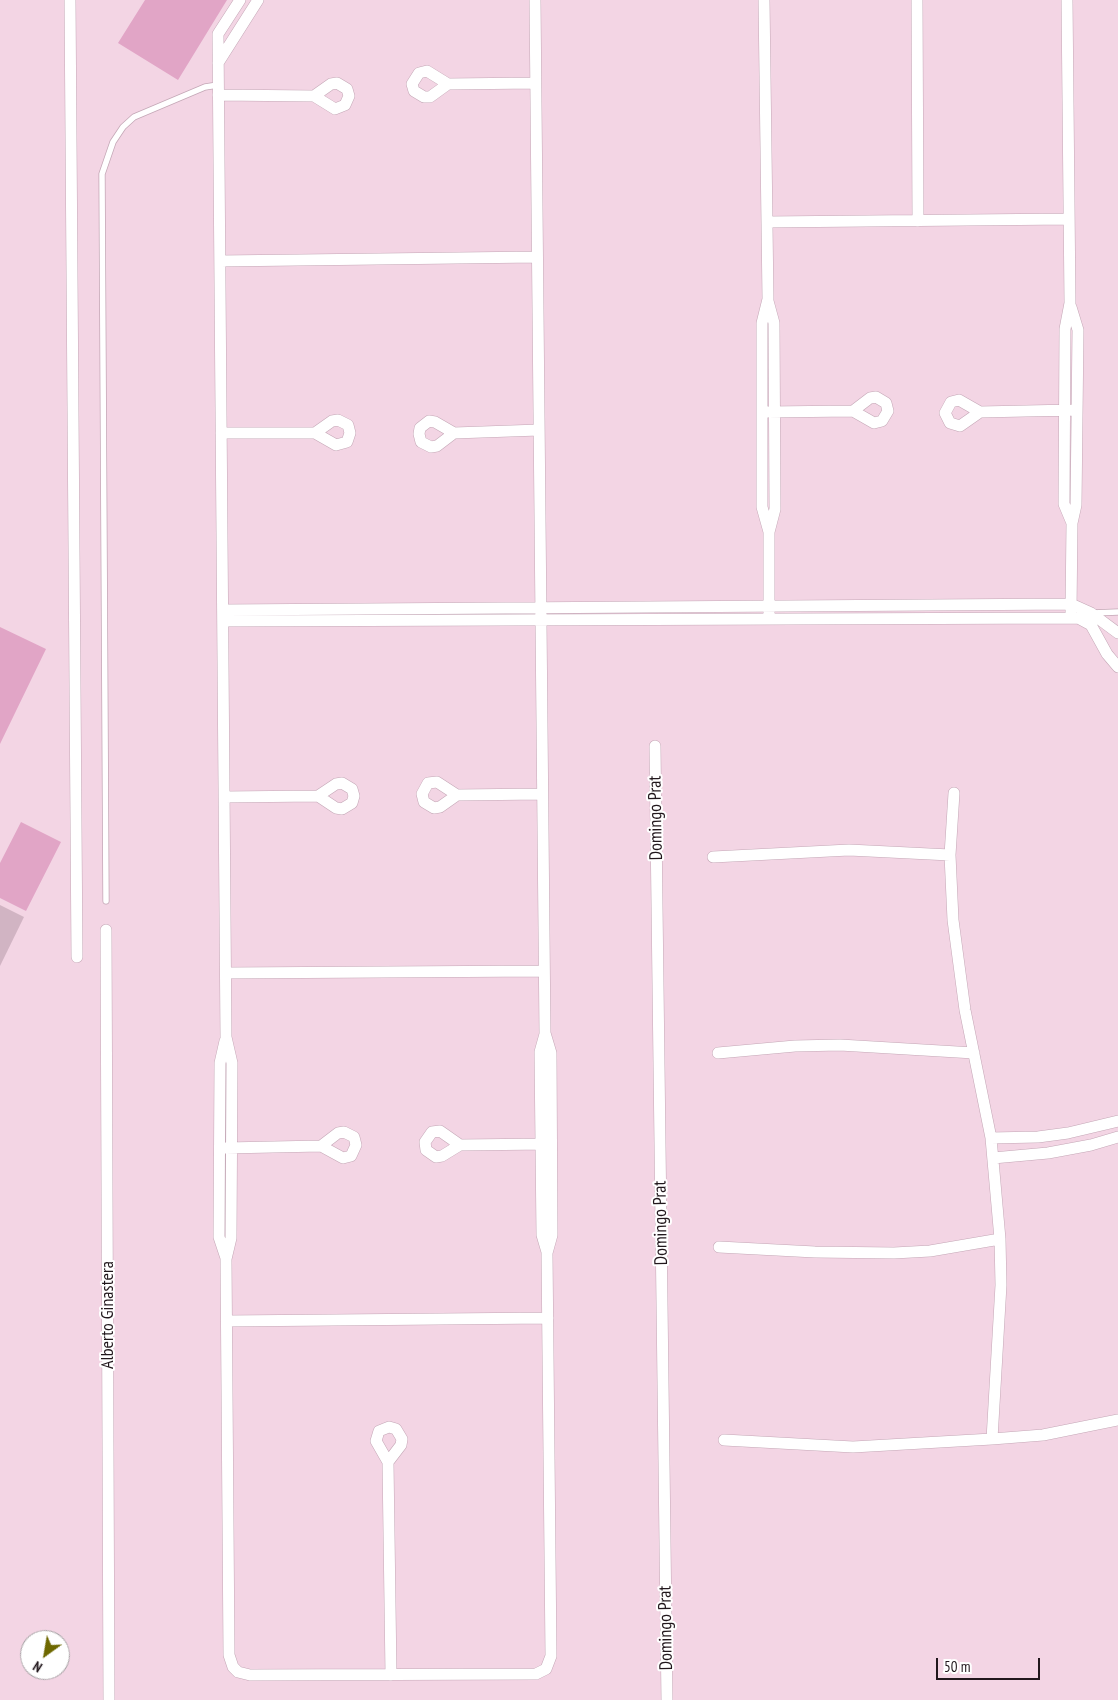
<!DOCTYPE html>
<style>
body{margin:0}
#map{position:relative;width:1118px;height:1700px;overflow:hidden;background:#f3d5e4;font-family:"PT Sans Narrow",sans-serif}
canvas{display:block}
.north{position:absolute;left:20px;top:1630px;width:50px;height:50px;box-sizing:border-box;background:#fff;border:1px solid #a6a2a4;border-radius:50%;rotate:212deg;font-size:14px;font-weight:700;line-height:20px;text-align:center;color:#21171c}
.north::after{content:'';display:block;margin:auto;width:18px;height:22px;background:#6e6800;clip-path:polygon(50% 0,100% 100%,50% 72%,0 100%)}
.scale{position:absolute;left:936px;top:1658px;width:104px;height:22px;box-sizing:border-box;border:2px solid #21171c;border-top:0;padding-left:6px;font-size:15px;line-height:18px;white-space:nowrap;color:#21171c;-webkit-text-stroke:4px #fff;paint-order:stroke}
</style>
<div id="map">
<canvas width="1118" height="1700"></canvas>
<div class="north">N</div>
<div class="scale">50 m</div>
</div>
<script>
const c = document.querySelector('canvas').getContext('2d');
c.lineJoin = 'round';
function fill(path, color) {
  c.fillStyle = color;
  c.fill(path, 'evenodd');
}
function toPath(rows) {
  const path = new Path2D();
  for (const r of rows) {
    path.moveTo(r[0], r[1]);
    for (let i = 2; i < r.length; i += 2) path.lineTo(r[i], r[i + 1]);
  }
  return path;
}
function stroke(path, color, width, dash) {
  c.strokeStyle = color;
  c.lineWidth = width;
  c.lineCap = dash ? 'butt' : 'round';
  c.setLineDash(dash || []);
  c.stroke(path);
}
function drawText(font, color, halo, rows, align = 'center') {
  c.font = font + ' "PT Sans Narrow",sans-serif';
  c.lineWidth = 4;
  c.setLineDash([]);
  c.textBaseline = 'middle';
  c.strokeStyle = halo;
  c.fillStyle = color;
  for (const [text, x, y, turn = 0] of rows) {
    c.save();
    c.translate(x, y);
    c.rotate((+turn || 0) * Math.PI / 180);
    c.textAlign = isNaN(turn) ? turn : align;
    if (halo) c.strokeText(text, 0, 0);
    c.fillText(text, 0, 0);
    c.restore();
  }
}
const green = toPath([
 [145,0,227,0,178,80,118,43],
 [0,627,46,649,0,744],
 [21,822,61,842,26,911,0,898,0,863]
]);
const building = toPath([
 [0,905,24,917,0,966]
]);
const service = toPath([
 [1093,613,1118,612],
 [106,901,102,174,113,142,123,127,134,117,205,87,218,85]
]);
const minor = toPath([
 [70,0,77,957],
 [240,0,218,34,226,1037,232,1063,231,1238,226,1259,229,1655,233,1667,238,1672,250,1675,536,1674,546,1669,551,1656,547,1253,552,1235,551,1053,545,1033,535,0],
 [764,0,768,299,762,323,762,507,769,532],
 [917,0,918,221],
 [1067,0,1070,303,1065,329,1064,504,1072,523],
 [218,63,258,0],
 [448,84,427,71,419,73,412,84,414,91,424,97,430,97,448,84,535,83],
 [218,95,314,96,335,109,345,105,349,96,347,89,337,83,331,84,314,96],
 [767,222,1069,219],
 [220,261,537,257],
 [768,301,774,323,775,509,769,532,769,614],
 [768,412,853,411,874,423,882,421,888,411,886,403,876,397,870,398,853,411],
 [980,412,960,426,950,423,945,413,951,402,959,400,980,412,1072,410],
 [221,433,315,433,336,445,347,442,350,433,348,425,338,420,332,421,315,433],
 [454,433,437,446,431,447,421,442,419,434,420,428,429,421,435,422,454,433,539,430],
 [223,610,1071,604,1091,613,1118,633],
 [1071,612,1072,523,1076,505,1078,330,1071,307],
 [223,621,1078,618,1091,625,1107,654,1118,667],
 [655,746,667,1700],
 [954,793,950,855,953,920,965,1010,991,1138,1000,1239,1001,1285,992,1439,1043,1435,1118,1420],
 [457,795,437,782,428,783,422,794,424,802,434,808,440,807,457,795,542,794],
 [224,797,318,796,336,784,342,783,352,789,354,796,352,803,342,809,336,808,318,796],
 [713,857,849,850,950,855],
 [106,930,109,1700],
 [226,973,544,971],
 [545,1034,540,1052,541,1144,542,1235,547,1252],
 [225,1041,220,1063,219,1237,226,1258],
 [718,1053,795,1046,840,1045,974,1053],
 [991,1138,1038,1137,1068,1133,1118,1121],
 [460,1145,440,1131,432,1132,425,1142,426,1150,436,1157,442,1156,460,1145,547,1144],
 [226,1148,321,1146,343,1158,351,1156,356,1145,354,1137,344,1132,338,1133,321,1146],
 [993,1158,1048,1153,1091,1145,1118,1137],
 [719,1247,815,1252,894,1253,930,1251,1000,1239],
 [227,1321,548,1318],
 [724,1440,853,1447,992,1439],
 [388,1462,401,1445,402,1439,396,1429,389,1427,379,1431,376,1441,388,1462,391,1675]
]);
const streetNames = [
 ["Domingo Prat",656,818,-91],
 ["Domingo Prat",661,1223,-91],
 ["Alberto Ginastera",108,1315,-90],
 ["Domingo Prat",666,1628,-91]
];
fill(green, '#e1a5c6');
fill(building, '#d1b4c3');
stroke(service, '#c4a7b6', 7);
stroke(minor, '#c4a7b6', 12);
stroke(service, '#fff', 5.5);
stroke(minor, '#fff', 11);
drawText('18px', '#21171c', '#fff', streetNames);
</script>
